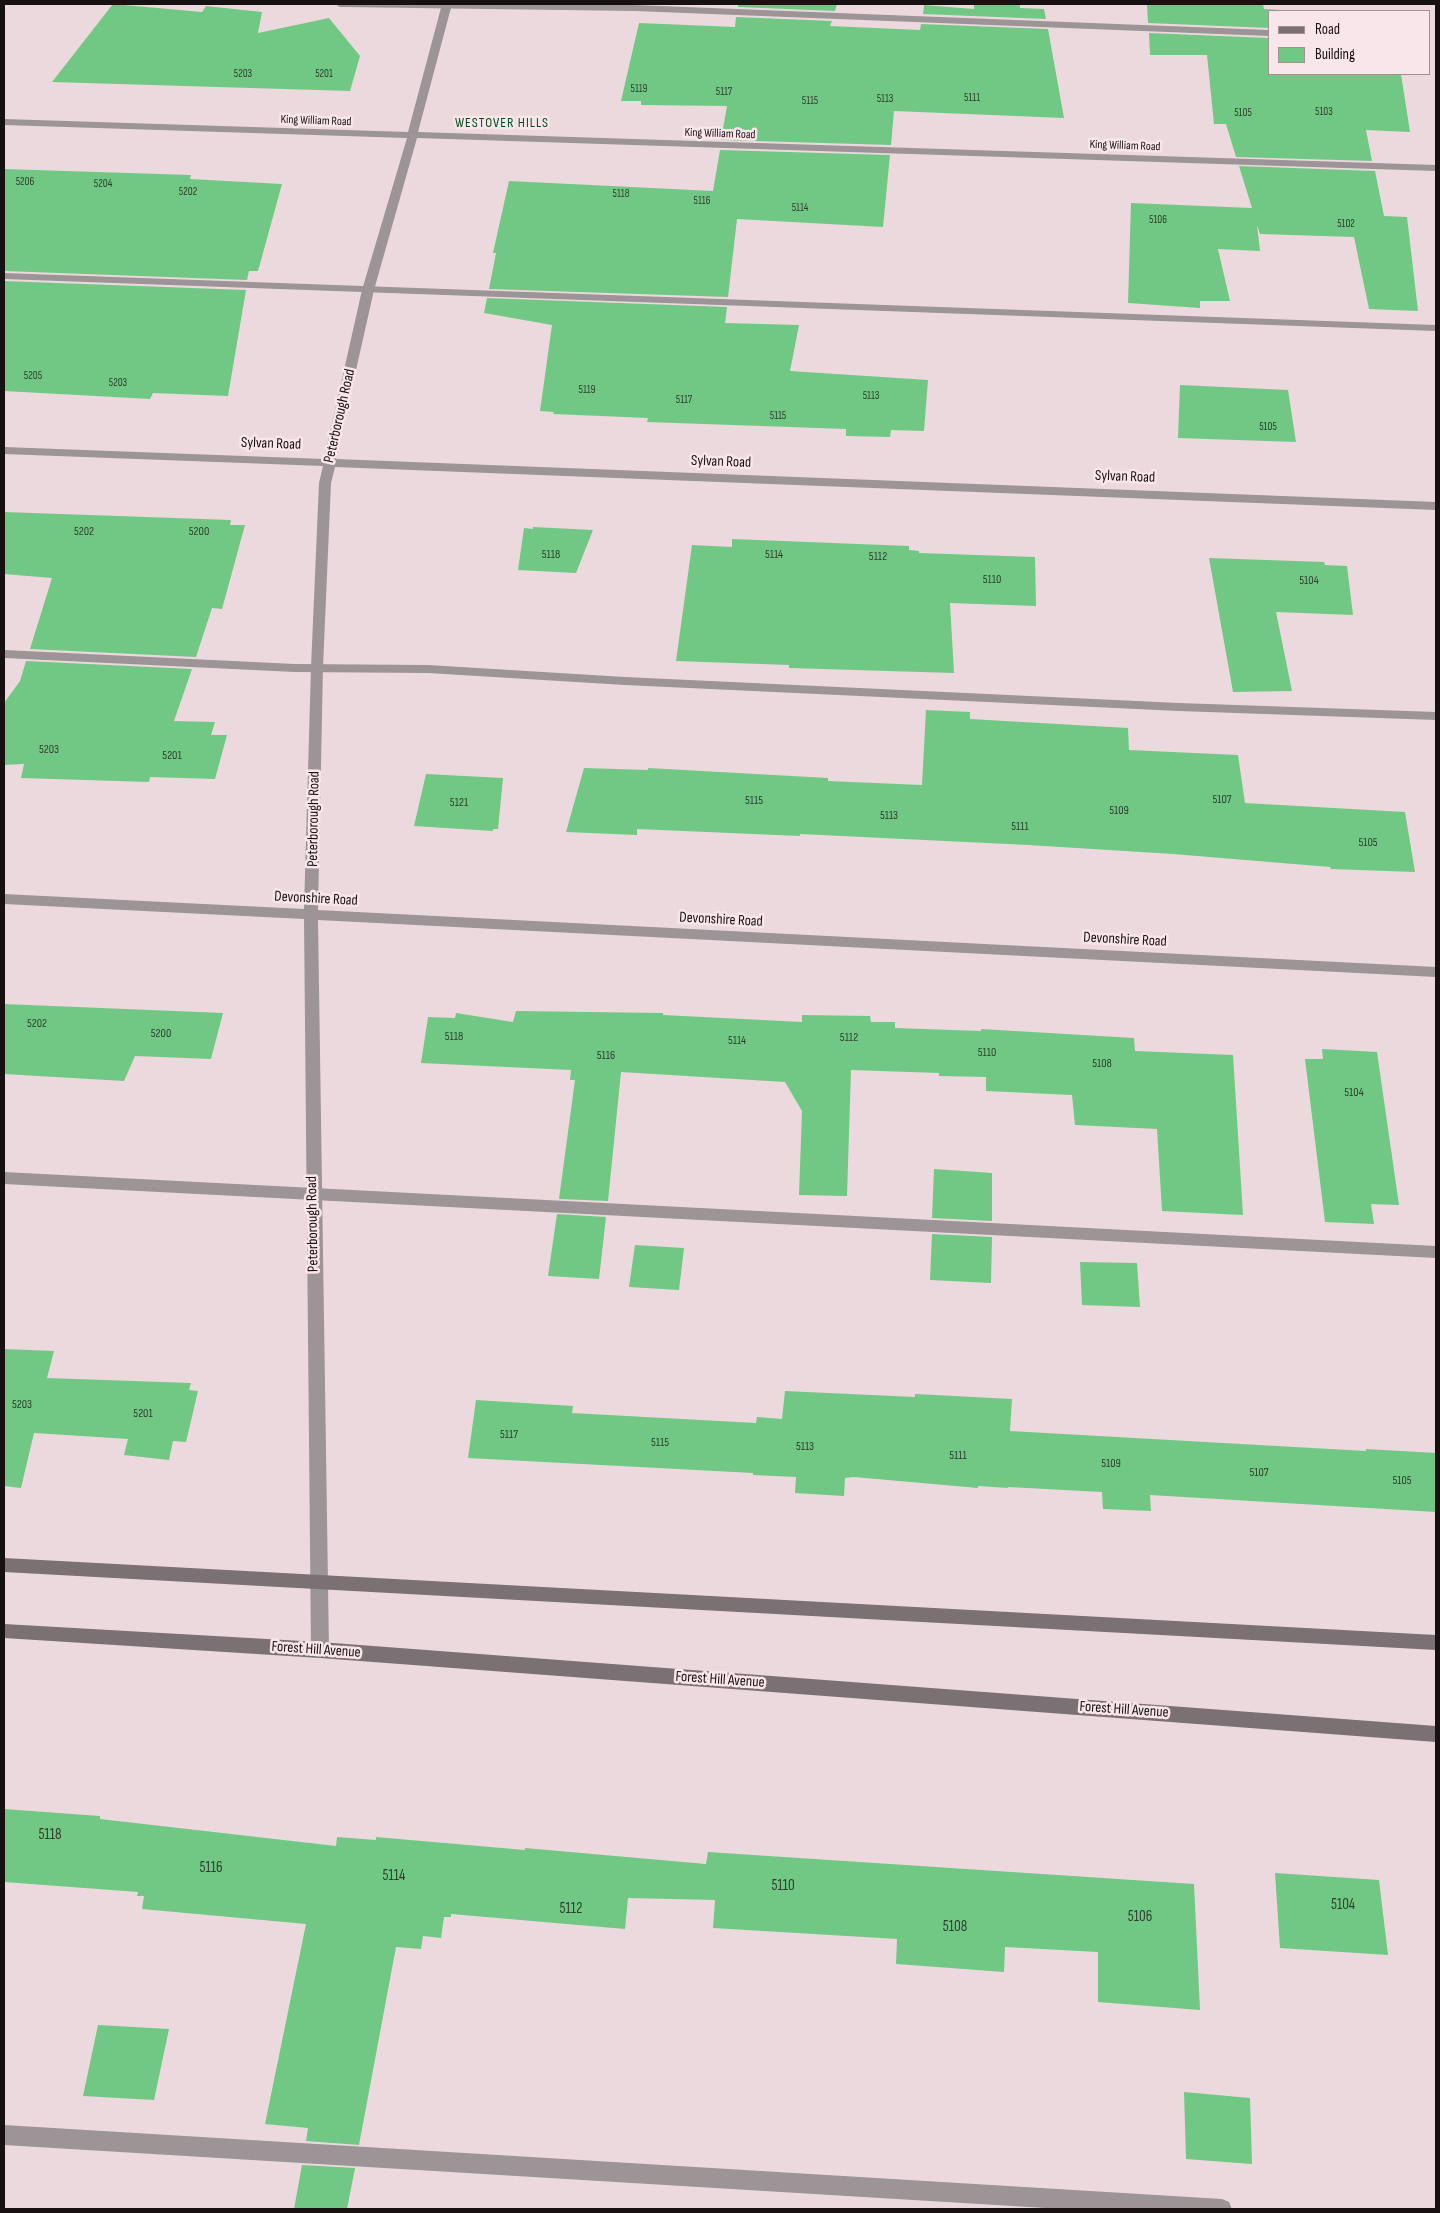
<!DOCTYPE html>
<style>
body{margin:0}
#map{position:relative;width:1440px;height:2213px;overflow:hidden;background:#ecd9de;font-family:"Sofia Sans Condensed",sans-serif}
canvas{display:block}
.frame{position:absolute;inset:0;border:5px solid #171112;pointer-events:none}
.legend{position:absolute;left:1268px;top:10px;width:162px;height:65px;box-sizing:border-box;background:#f9e6eb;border:1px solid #9f9194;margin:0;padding:6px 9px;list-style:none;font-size:15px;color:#171112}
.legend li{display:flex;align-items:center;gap:10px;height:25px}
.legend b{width:25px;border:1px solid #9f9194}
</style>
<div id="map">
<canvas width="1440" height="2213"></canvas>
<div class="frame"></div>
<ul class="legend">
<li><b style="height:6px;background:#7b7073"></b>Road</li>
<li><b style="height:14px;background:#71c884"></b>Building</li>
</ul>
</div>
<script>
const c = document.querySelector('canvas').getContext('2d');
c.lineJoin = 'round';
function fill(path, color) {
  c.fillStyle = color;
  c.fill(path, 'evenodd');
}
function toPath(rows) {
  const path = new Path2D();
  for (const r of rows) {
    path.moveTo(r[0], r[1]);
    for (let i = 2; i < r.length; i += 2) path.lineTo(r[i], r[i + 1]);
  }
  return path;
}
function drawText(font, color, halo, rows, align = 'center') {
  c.font = font + ' "Sofia Sans Condensed",sans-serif';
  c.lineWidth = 5;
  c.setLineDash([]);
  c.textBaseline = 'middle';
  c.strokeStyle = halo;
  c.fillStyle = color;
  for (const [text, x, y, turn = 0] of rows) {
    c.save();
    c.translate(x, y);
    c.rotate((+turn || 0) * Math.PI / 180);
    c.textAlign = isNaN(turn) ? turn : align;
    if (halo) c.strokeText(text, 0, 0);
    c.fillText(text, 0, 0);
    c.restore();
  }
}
const building = toPath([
 [113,4,202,12,206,6,262,12,258,33,329,18,360,56,350,91,52,82],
 [738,4,837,4,835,11,738,7],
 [974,4,1020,4,1020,8,1044,9,1046,19,923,14,924,5,974,9],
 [1147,4,1263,4,1264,9,1298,11,1269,11,1269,28,1148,23],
 [736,17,832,21,830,26,920,30,921,24,1048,29,1064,118,894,111,891,145,721,140,727,106,641,105,641,101,621,101,639,23,735,27],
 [1149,33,1269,38,1269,74,1401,74,1410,132,1366,130,1372,161,1236,157,1226,124,1214,124,1207,55,1150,55],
 [720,150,890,155,883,227,737,219,728,297,489,289,496,253,493,253,509,181,713,191],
 [1239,166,1375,171,1384,216,1407,217,1418,311,1369,309,1354,237,1260,234,1257,225,1260,251,1218,249,1230,301,1200,301,1200,308,1128,303,1131,203,1252,208],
 [4,169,191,175,190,179,282,184,258,271,249,271,247,280,4,271],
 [4,281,246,290,228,396,153,393,150,399,4,391],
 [487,298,727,307,725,323,799,325,790,371,928,380,924,431,891,430,890,437,846,436,846,429,647,422,648,418,553,414,554,412,540,411,552,325,484,313],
 [1180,385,1288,390,1296,442,1178,438],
 [4,512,231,520,230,525,245,525,222,609,212,608,196,657,30,649,52,578,4,574],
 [533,527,593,530,576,573,518,570,524,528,533,529],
 [732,539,909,546,909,550,919,551,919,553,1035,557,1036,606,950,603,954,673,789,668,789,665,676,661,692,545,732,547],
 [1209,558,1324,562,1325,565,1347,566,1353,615,1276,612,1292,691,1233,692],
 [26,661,192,669,174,721,215,722,211,735,227,735,215,779,150,777,149,782,21,778,24,764,4,765,4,703,20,681],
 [926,710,970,712,970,719,1128,728,1129,750,1238,755,1245,803,1405,812,1415,872,1331,869,1330,867,1173,854,1028,845,800,834,800,836,637,829,637,835,566,832,584,768,648,770,648,768,828,778,828,781,922,785],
 [426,774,503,778,498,829,493,829,493,831,414,826],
 [4,1004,223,1013,211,1059,135,1056,124,1081,4,1074],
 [516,1011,663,1013,663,1015,802,1022,802,1015,870,1016,871,1022,895,1022,895,1028,981,1031,981,1029,1134,1038,1135,1051,1233,1055,1243,1215,1162,1211,1157,1129,1075,1125,1072,1095,986,1091,986,1077,939,1076,939,1073,851,1070,847,1196,799,1195,802,1111,785,1082,621,1072,608,1201,559,1199,575,1080,570,1080,571,1070,421,1063,428,1017,455,1018,456,1013,513,1022],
 [1322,1049,1377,1052,1399,1205,1371,1204,1374,1224,1325,1222,1305,1059,1323,1059],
 [934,1169,992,1173,992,1221,932,1218],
 [557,1214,606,1217,599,1279,548,1276],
 [932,1234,992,1237,991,1283,930,1280],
 [635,1245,684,1248,679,1290,629,1287],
 [1080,1262,1137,1263,1140,1307,1082,1305],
 [4,1349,54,1351,47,1378,191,1383,189,1390,198,1391,186,1442,173,1441,169,1460,124,1455,128,1439,34,1433,21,1488,4,1486],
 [785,1391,915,1397,915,1394,1012,1399,1010,1431,1366,1451,1366,1449,1436,1453,1436,1512,1150,1495,1151,1511,1103,1509,1102,1492,1008,1487,1008,1488,978,1486,978,1488,854,1477,845,1478,844,1496,795,1493,796,1477,753,1475,753,1473,468,1458,476,1400,573,1406,572,1413,756,1423,757,1417,782,1419],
 [4,1809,100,1816,100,1819,336,1846,337,1837,376,1840,376,1837,525,1850,525,1848,706,1864,708,1852,1194,1884,1200,2010,1098,2002,1098,1952,1005,1947,1004,1972,896,1964,897,1939,713,1928,715,1900,628,1898,625,1929,451,1914,451,1917,444,1917,441,1938,423,1936,421,1949,396,1947,359,2145,306,2141,308,2128,265,2124,306,1924,142,1909,144,1896,137,1896,138,1892,4,1882],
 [1275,1873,1379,1880,1388,1955,1280,1948],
 [98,2025,169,2029,154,2100,83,2096],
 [1184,2092,1250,2098,1252,2164,1186,2159],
 [302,2165,355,2168,347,2209,294,2209]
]);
const lane = toPath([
 [335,4,635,5,1269,30,1269,36,635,11,340,7,335,4],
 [4,273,1436,325,1436,331,4,279,4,273],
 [4,650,295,664,428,665,625,677,1179,703,1436,712,1436,720,1179,711,625,685,428,673,295,672,4,658,4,650],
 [4,1172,1436,1246,1436,1258,4,1184,4,1172],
 [4,2125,1222,2199,1229,2202,1232,2209,1062,2209,4,2145,4,2125]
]);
const street = toPath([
 [442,4,452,4,418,132,1436,165,1436,171,417,138,374,290,336,459,1436,502,1436,510,335,467,331,483,323,667,318,910,1436,967,1436,977,318,920,329,1650,326,1655,320,1658,314,1655,311,1650,304,919,4,904,4,894,304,909,311,667,319,483,323,466,4,454,4,447,324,459,362,290,407,138,4,125,4,119,408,132,442,4]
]);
const secondary = toPath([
 [4,1558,1436,1635,1436,1650,4,1572,4,1558],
 [4,1624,320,1642,1436,1726,1436,1742,320,1658,4,1638,4,1624]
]);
const farNumbernames = [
 ["5203",243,74],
 ["5201",324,74],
 ["5119",639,89],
 ["5117",724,92],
 ["5111",972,98],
 ["5113",885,99],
 ["5115",810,101],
 ["5103",1324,112],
 ["5105",1243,113],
 ["5206",25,182],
 ["5204",103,184],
 ["5202",188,192],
 ["5118",621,194],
 ["5116",702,201],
 ["5114",800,208],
 ["5106",1158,220],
 ["5102",1346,224],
 ["5205",33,376],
 ["5203",118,383],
 ["5119",587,390],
 ["5113",871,396],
 ["5117",684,400],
 ["5115",778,416],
 ["5105",1268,427]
];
const farStreetnames = [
 ["King William Road",316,121,2],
 ["King William Road",720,134,2],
 ["King William Road",1125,146,2]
];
const numberNames = [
 ["5202",84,532],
 ["5200",199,532],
 ["5118",551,555],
 ["5114",774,555],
 ["5112",878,557],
 ["5110",992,580],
 ["5104",1309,581],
 ["5203",49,750],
 ["5201",172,756],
 ["5107",1222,800],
 ["5115",754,801],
 ["5121",459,803],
 ["5109",1119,811],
 ["5113",889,816],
 ["5111",1020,827],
 ["5105",1368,843],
 ["5202",37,1024],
 ["5200",161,1034],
 ["5118",454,1037],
 ["5112",849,1038],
 ["5114",737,1041],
 ["5110",987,1053],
 ["5116",606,1056],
 ["5108",1102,1064],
 ["5104",1354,1093],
 ["5203",22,1405],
 ["5201",143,1414],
 ["5117",509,1435],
 ["5115",660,1443],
 ["5113",805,1447],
 ["5111",958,1456],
 ["5109",1111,1464],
 ["5107",1259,1473],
 ["5105",1402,1481]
];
const farNeighbourhoodnames = [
 ["WESTOVER HILLS",502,123]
];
const streetNames = [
 ["Peterborough Road",340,416,-77],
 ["Sylvan Road",271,444,2],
 ["Sylvan Road",721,462,2],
 ["Sylvan Road",1125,477,2],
 ["Peterborough Road",314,819,-89],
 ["Devonshire Road",316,899,3],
 ["Devonshire Road",721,920,3],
 ["Devonshire Road",1125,940,3],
 ["Peterborough Road",313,1224,-91],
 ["Forest Hill Avenue",316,1650,4],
 ["Forest Hill Avenue",720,1680,4],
 ["Forest Hill Avenue",1124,1710,4]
];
const nearNumbernames = [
 ["5118",50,1835],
 ["5116",211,1868],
 ["5114",394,1876],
 ["5110",783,1886],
 ["5104",1343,1905],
 ["5112",571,1909],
 ["5106",1140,1917],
 ["5108",955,1927]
];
fill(building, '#71c884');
fill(lane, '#9c9496');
fill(street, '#9c9496');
fill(secondary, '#7b7073');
drawText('11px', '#2e3f2e', null, farNumbernames);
drawText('12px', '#171112', '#f9e6eb', farStreetnames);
drawText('12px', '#2e3f2e', null, numberNames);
c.letterSpacing = '1px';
drawText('14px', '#044d20', '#f9e6eb', farNeighbourhoodnames);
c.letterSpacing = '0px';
drawText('15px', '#171112', '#f9e6eb', streetNames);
drawText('15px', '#2e3f2e', null, nearNumbernames);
</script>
